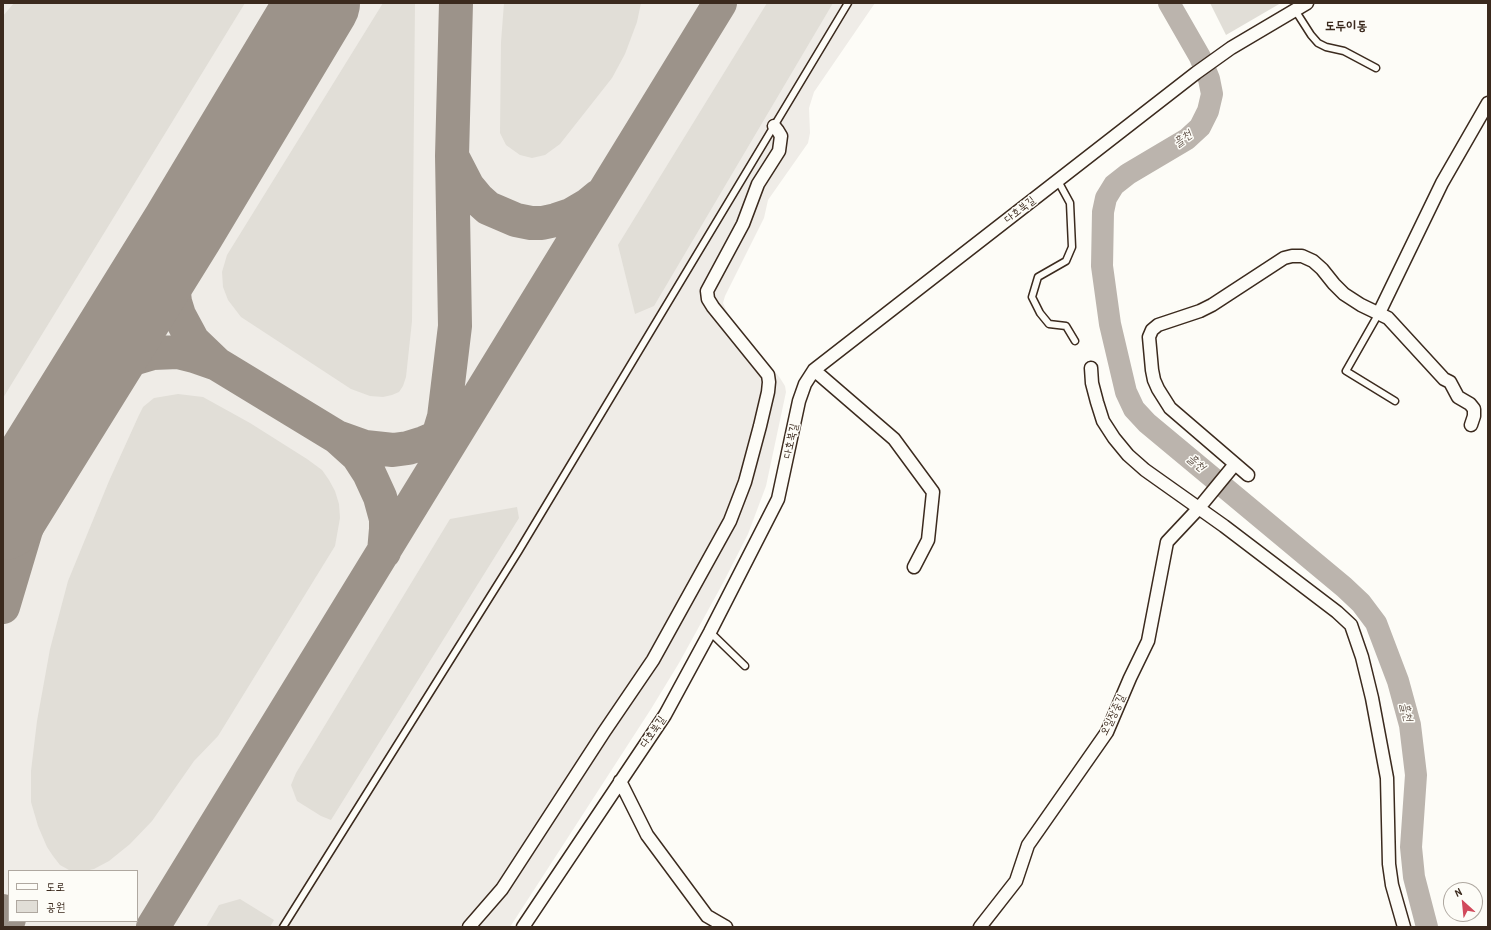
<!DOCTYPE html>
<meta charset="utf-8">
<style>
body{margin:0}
#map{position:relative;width:1491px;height:930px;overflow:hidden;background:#fdfcf7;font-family:"Patrick Hand","Poor Story",sans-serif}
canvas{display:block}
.frame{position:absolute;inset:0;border:4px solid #3b2a1e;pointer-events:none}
.legend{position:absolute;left:8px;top:870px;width:130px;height:52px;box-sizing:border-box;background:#fdfcf7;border:1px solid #afa8a0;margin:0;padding:5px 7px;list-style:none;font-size:12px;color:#3b2a1e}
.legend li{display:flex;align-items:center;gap:8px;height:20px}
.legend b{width:20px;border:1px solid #afa8a0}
.north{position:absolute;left:1443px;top:882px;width:40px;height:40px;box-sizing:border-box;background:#fdfcf7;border:1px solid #afa8a0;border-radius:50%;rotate:333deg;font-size:11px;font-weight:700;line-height:16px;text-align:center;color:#3b2a1e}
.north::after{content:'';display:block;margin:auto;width:14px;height:18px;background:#d1495b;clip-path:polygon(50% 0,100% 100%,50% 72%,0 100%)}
</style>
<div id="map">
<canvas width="1491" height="930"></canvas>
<div class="frame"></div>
<ul class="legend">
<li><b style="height:5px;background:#fdfcf7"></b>도로</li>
<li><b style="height:11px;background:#e1ded7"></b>공원</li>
</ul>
<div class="north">N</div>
</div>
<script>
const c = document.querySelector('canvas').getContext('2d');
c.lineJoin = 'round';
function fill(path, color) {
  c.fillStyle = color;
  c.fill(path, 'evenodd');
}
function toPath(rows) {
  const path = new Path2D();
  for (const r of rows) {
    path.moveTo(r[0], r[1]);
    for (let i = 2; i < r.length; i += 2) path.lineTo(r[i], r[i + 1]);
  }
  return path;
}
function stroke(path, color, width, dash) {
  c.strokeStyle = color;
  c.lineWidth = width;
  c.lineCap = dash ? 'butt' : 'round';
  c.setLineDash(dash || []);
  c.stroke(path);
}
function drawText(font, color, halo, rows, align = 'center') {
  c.font = font + ' "Patrick Hand","Poor Story",sans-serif';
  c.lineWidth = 3;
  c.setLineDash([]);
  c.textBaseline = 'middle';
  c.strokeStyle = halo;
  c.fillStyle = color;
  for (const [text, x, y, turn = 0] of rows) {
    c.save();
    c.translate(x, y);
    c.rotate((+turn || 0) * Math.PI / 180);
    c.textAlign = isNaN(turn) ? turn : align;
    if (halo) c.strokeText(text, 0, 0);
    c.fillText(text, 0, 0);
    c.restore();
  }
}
const built = toPath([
 [3,3,875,3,814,92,809,108,810,133,808,143,768,200,764,218,725,296,723,303,728,314,780,378,785,386,786,392,766,486,748,534,723,583,679,663,651,709,510,927,3,927],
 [9,871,137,871,137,921,9,921]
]);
const green = toPath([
 [14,3,245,3,3,398,3,16],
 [383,3,415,3,412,321,406,377,403,386,399,392,392,395,383,397,370,396,351,389,241,317,228,300,223,287,222,272,227,255],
 [504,3,641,3,637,22,625,54,612,78,560,144,545,155,532,158,520,155,506,145,500,133,501,42],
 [767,3,833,3,654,306,635,314,618,245],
 [1210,3,1281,3,1226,35],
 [178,394,203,397,250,423,307,459,322,470,329,480,335,491,339,504,340,518,335,546,218,736,194,761,152,821,130,844,109,861,94,869,85,871,69,870,60,865,53,856,47,847,38,826,31,802,31,771,37,721,50,649,68,581,109,481,139,415,143,407,154,398],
 [517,507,519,518,331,820,321,816,297,801,291,785,296,773,450,519],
 [240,899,274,920,270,927,206,927,219,905]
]);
const river = toPath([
 [1169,3,1200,57,1209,79,1212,94,1208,111,1200,127,1187,139,1128,174,1114,185,1106,198,1103,212,1102,266,1110,324,1126,392,1134,409,1147,423,1344,587,1361,603,1376,623,1398,681,1410,725,1416,775,1411,847,1414,877,1427,927]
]);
const taxiway = toPath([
 [453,158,468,187,478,199,488,208,516,220,531,223,542,223,556,220,571,215,588,205,599,196],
 [183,228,176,247,172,276,175,302,179,315,193,341,217,364,337,437,358,456,369,473,380,497,386,519,386,529,384,552],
 [81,398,94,381,106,371,126,361,153,353,178,352,194,356,217,364],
 [337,437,365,447,393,450,408,448,424,443,438,437,452,428],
 [434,450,444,417,455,326,452,156,456,3],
 [3,607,26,530,42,485,66,430,92,374],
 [3,911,9,919],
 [153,927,720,3]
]);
const runway = toPath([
 [3,518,183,228,318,3]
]);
const lane = toPath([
 [1295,10,1311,35,1318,43,1326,47,1344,51,1376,68],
 [1058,181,1070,203,1072,247,1066,261,1038,277,1032,297,1040,313,1049,324,1066,326,1075,341],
 [1379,313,1346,371,1395,401],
 [710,632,745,666],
 [283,927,518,552,848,3]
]);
const street = toPath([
 [1379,313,1442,183,1488,103],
 [1091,368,1092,383,1097,402,1103,421,1114,438,1128,455,1145,470,1224,526,1337,612,1351,625,1362,657,1372,698,1387,778,1389,864,1392,885,1404,927],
 [814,370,894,439,933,492,928,540,914,567],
 [1248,475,1170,408,1158,389,1154,380,1152,370,1149,337,1152,330,1158,325,1200,311,1212,305,1284,258,1292,256,1302,256,1313,261,1322,269,1334,284,1344,294,1361,305,1388,318,1444,379,1450,382,1458,397,1470,404,1474,409,1474,416,1471,425],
 [620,781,647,835,707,916,726,927],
 [469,927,502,889,604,732,653,660,730,521,745,482,760,426,768,392,769,382,768,375,764,370,713,307,708,299,707,291,743,224,758,184,779,151,781,136,778,131,774,126],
 [523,927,665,715,710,632,778,499,799,401,805,384,814,370,1196,73,1231,48,1307,3],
 [980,927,1016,881,1028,845,1107,732,1130,678,1148,641,1167,542,1198,509,1235,464]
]);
const streetNames = [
 ["다호북길",1020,210,-38],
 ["다호북길",791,441,-78],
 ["오일장중길",1113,715,-65],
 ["다호북길",653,732,-56]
];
const waterNames = [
 ["흘천",1183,139,-35],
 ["흘천",1196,463,40],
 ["흘천",1406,712,76]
];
const quarterNames = [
 ["도두이동",1346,27]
];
fill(built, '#efece7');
fill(green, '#e1ded7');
stroke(river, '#bbb4ad', 22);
stroke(taxiway, '#9c938a', 34);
stroke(runway, '#9c938a', 84);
stroke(lane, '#3b2a1e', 9);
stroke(street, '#3b2a1e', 15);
stroke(lane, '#fdfcf7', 6);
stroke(street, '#fdfcf7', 12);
drawText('11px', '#3b2a1e', '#fdfcf7', streetNames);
drawText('italic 12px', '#615349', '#fdfcf7', waterNames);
drawText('bold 13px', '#3b2a1e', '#fdfcf7', quarterNames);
</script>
